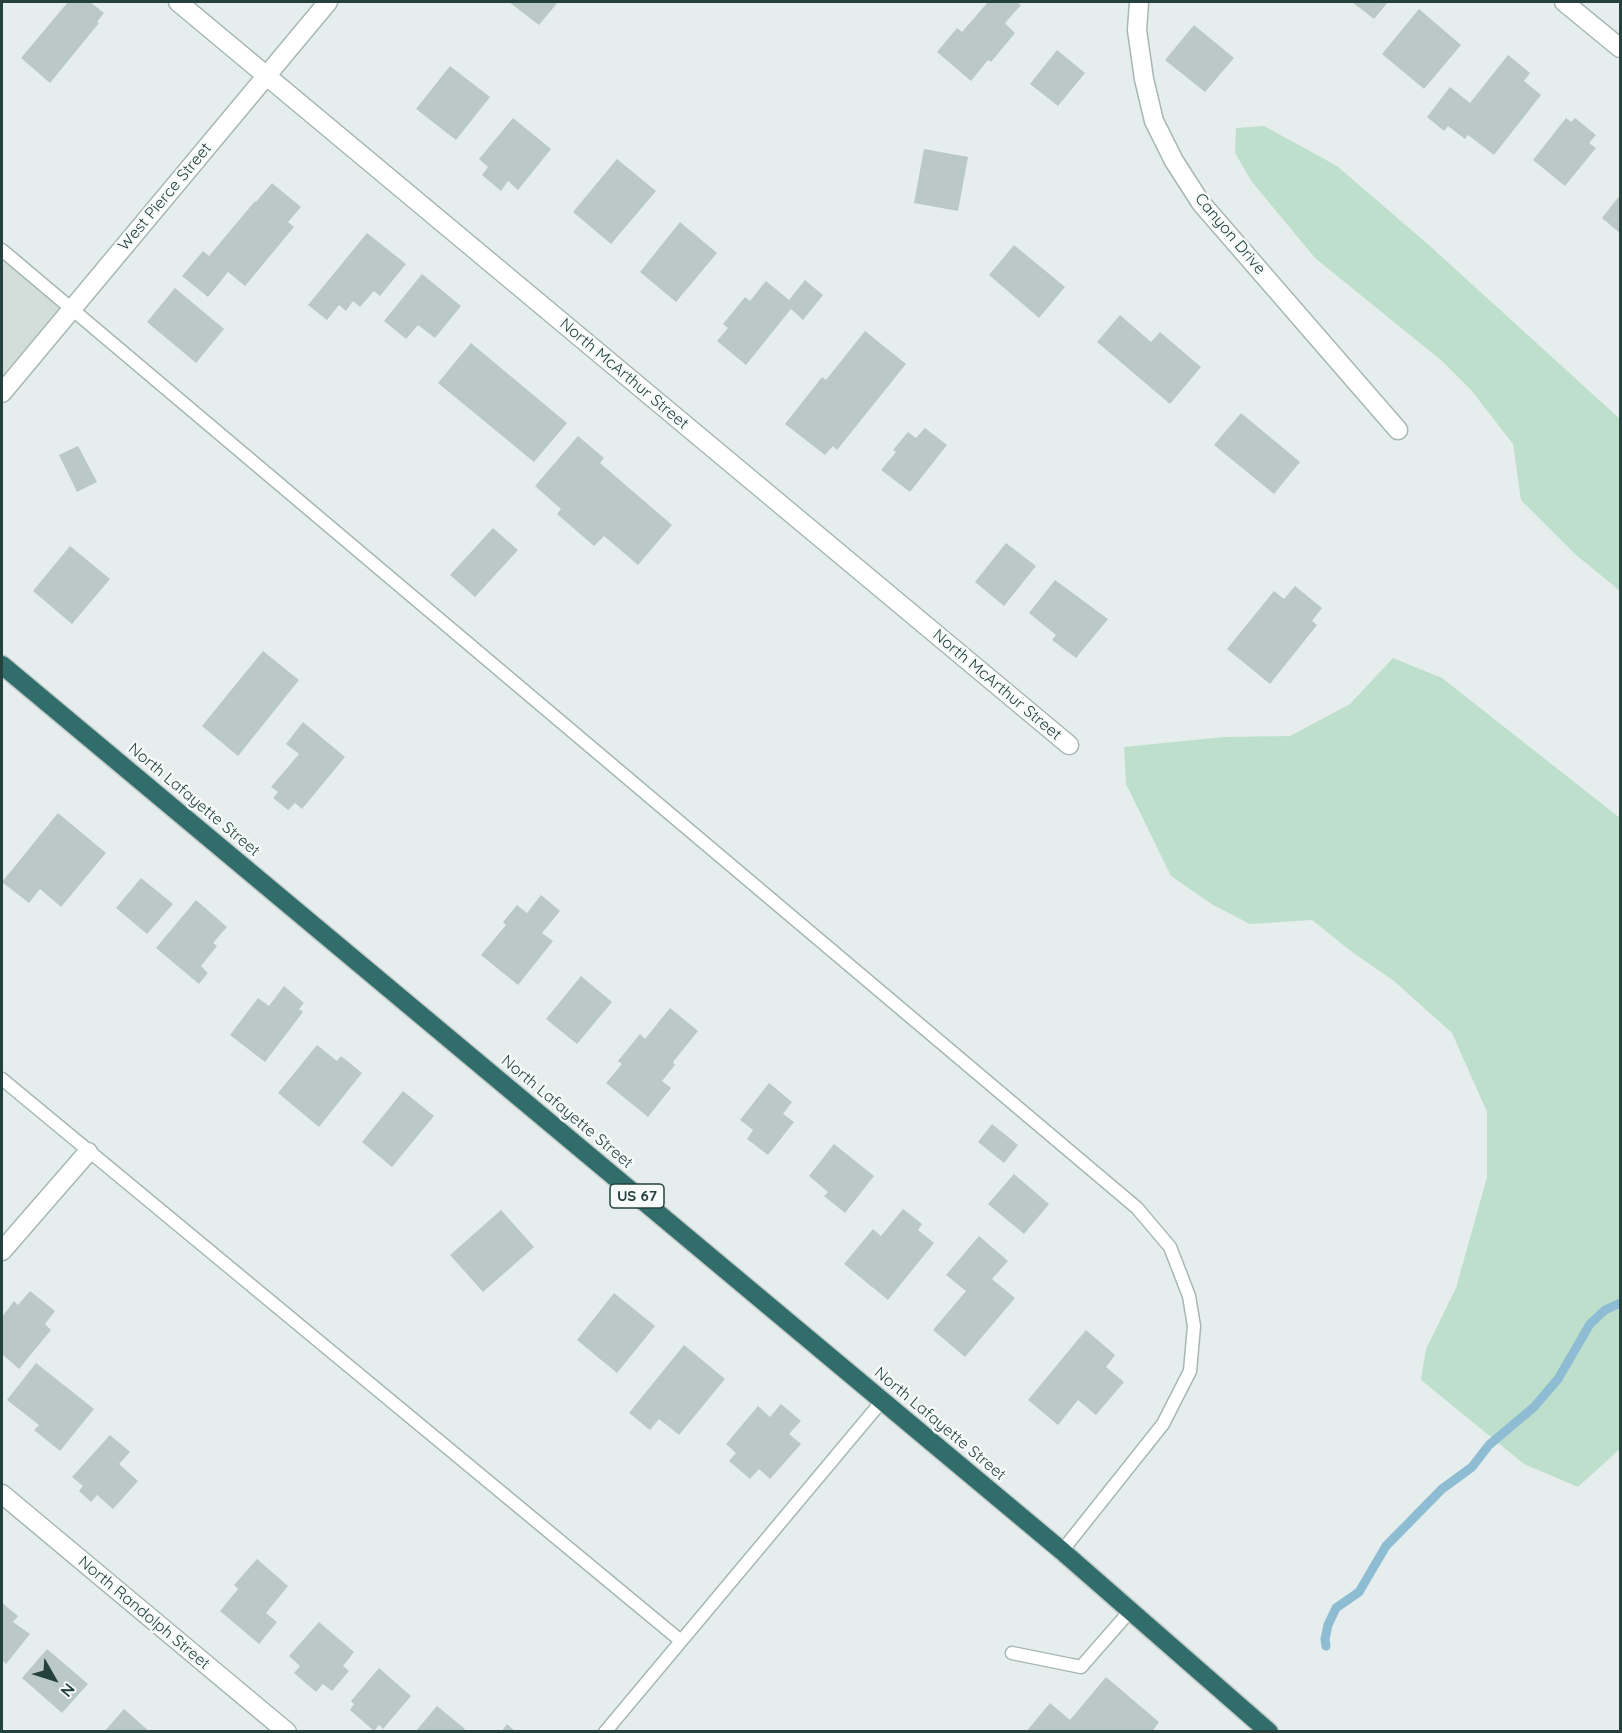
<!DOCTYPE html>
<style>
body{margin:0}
#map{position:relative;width:1622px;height:1733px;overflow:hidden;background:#e5eeec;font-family:Quicksand,sans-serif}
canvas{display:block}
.frame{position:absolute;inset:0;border:3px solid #24413e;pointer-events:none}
.north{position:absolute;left:24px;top:1649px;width:60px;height:60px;-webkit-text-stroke:4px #f6faf9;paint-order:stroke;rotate:129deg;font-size:16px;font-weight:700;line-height:24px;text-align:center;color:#24413e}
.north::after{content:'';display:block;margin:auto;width:21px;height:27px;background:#24413e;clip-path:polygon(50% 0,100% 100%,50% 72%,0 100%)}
</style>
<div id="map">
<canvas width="1622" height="1733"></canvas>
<div class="frame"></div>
<div class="north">N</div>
</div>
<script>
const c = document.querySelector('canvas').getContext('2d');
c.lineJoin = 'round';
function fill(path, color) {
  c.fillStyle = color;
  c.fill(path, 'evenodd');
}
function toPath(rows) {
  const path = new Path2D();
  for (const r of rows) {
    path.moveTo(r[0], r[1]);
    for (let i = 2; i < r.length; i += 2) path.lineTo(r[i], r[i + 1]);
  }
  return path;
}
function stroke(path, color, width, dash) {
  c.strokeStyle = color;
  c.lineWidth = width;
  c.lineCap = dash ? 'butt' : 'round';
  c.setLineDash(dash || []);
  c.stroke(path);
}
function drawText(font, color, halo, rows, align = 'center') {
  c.font = font + ' Quicksand,sans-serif';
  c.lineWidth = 5;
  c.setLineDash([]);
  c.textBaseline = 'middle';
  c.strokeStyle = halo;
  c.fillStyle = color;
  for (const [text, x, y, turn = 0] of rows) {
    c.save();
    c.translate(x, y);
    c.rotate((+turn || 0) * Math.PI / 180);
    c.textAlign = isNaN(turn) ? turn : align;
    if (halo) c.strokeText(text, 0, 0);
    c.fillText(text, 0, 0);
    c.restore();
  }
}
const built = toPath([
 [2,250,71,309,2,393]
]);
const green = toPath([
 [1264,126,1337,166,1430,246,1620,419,1620,591,1575,554,1521,500,1513,444,1471,390,1442,361,1315,258,1252,182,1235,153,1236,128],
 [1393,658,1442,678,1620,818,1620,1449,1578,1487,1524,1464,1421,1380,1426,1349,1456,1288,1487,1177,1487,1112,1452,1033,1394,981,1352,952,1312,920,1250,924,1213,905,1171,876,1126,784,1124,747,1223,737,1290,736,1350,704]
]);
const stream = toPath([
 [1326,1646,1325,1639,1328,1625,1336,1608,1359,1592,1386,1546,1442,1489,1472,1467,1489,1445,1534,1407,1558,1379,1590,1324,1605,1310,1620,1303]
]);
const building = toPath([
 [68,2,90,2,104,13,97,22,99,23,50,83,21,58],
 [509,2,558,2,539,25],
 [988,2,1016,2,1021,5,1005,23,1015,33,991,62,988,60,971,81,937,52,957,28,962,32],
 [1352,2,1388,2,1374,19],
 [1419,9,1461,45,1424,89,1382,54],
 [1194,25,1234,58,1205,92,1165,60],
 [1057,50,1085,73,1058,106,1030,84],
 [1508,55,1530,73,1524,81,1541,95,1494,155,1468,135,1465,139,1448,126,1444,131,1427,117,1450,87,1470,103],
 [450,66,490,97,456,140,416,109],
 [513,118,551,149,518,190,508,181,501,191,482,175,488,167,479,159],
 [1566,118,1571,122,1575,118,1596,135,1589,143,1596,148,1565,186,1533,160],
 [924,149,968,157,958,211,914,203],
 [617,159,656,191,611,244,573,212],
 [272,183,301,207,288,222,294,227,245,286,228,272,208,297,182,276,203,251,209,256,255,201,256,202],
 [1620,195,1620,233,1602,218],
 [680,222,717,253,676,302,640,272],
 [367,233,406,264,380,296,374,291,360,307,353,301,346,311,339,305,327,320,308,305],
 [1014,245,1065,287,1039,318,989,275],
 [422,274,461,306,435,338,418,325,406,339,384,321],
 [805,280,823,295,803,320,791,309,746,365,717,341,728,328,723,324,745,297,750,301,766,281,789,300],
 [175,288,224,329,196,363,147,322],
 [1120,315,1151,342,1160,332,1201,367,1170,404,1097,342],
 [865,331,906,364,837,450,833,446,825,455,785,424,822,377,826,380],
 [471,343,567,423,534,462,438,383],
 [1241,413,1300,462,1274,494,1214,445],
 [925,428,947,445,910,492,881,470,896,452,893,450,908,432,916,438],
 [578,436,604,458,600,463,672,525,638,565,604,536,594,546,557,514,561,509,535,486],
 [78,446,97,482,77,492,59,455],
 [493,528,518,550,475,597,450,575],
 [1006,543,1036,566,1004,606,975,582],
 [70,546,110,579,72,624,33,591],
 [1055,580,1108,619,1076,658,1052,640,1056,635,1029,613],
 [1295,586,1322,608,1312,621,1317,625,1270,684,1227,649,1274,591,1284,599],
 [263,651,299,680,238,756,202,726],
 [303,722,345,757,302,809,295,803,288,810,273,798,278,792,271,787,299,754,286,744],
 [58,813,106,853,61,907,40,889,29,903,2,882],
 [141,878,173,904,147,934,116,908],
 [541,895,560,911,542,933,553,941,518,985,481,955,506,925,503,922,517,905,527,913],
 [196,900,227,927,213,943,217,946,201,966,208,973,199,984,156,948],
 [581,976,612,1002,577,1044,546,1019],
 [284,986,304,1003,299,1009,303,1012,265,1062,230,1035,258,998,269,1006],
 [670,1008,698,1031,673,1062,675,1065,662,1081,671,1088,648,1117,606,1083,622,1064,618,1061,640,1034,645,1039],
 [317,1045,337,1061,341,1056,362,1073,319,1127,278,1093],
 [769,1083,792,1102,783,1114,794,1122,768,1155,747,1139,753,1130,740,1120],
 [403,1091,434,1116,392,1167,362,1142],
 [992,1124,1018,1145,1004,1163,978,1142],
 [834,1144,874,1176,845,1213,824,1196,828,1192,809,1176],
 [1014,1174,1049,1204,1024,1234,988,1204],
 [903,1209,922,1224,918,1230,934,1243,888,1300,844,1264,873,1229,881,1236],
 [501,1210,534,1247,483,1292,450,1255],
 [979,1236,1008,1261,992,1279,1015,1298,965,1357,933,1330,966,1291,946,1275],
 [30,1291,55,1311,45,1324,51,1330,19,1369,2,1354,2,1317,14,1301,18,1305],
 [614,1293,655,1326,617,1373,577,1340],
 [1086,1330,1115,1355,1106,1367,1124,1382,1096,1415,1078,1400,1058,1425,1028,1400],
 [684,1345,725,1379,679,1435,659,1419,650,1430,629,1413],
 [36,1363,94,1409,60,1451,34,1430,39,1425,7,1400],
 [781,1404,801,1421,789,1434,801,1444,770,1479,759,1469,750,1479,729,1461,736,1453,726,1444,758,1406,770,1417],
 [110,1435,130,1452,119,1464,138,1481,113,1509,97,1495,91,1502,79,1491,83,1486,72,1477],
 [257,1559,288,1586,266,1613,277,1622,259,1644,220,1611,238,1589,234,1585],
 [2,1603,18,1616,13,1622,30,1634,6,1664,2,1660],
 [319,1622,354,1652,343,1666,349,1671,332,1691,323,1684,316,1692,294,1673,300,1666,289,1656],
 [47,1649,88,1684,62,1713,22,1678],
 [379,1668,411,1696,383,1729,379,1725,374,1731,350,1710,354,1704,351,1701],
 [1106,1677,1159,1722,1152,1732,1026,1732,1050,1703,1070,1720],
 [437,1706,465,1729,462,1732,415,1732],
 [124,1709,150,1732,104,1732],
 [507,1724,516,1732,501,1732]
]);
const lane = toPath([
 [2,250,1137,1208,1170,1247,1189,1296,1194,1326,1190,1371,1163,1424,1062,1551],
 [2,1079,681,1641],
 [1012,1653,1081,1667,1130,1611],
 [605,1732,882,1401]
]);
const street = toPath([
 [178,2,1069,745],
 [1139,2,1137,30,1144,79,1154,121,1174,161,1201,203,1398,430],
 [1564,2,1620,48],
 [2,393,328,2],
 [2,1251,88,1152],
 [2,1494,287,1732]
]);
const highway = toPath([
 [2,665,1062,1551,1269,1732]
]);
const shields = [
 [637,1196,54]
];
const shieldNames = [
 ["US 67",637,1196]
];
const streetNames = [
 ["West Pierce Street",165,197,-50],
 ["Canyon Drive",1230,234,50],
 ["North McArthur Street",624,374,40],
 ["North McArthur Street",997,685,40],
 ["North Lafayette Street",194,800,40],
 ["North Lafayette Street",567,1112,40],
 ["North Lafayette Street",940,1424,40],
 ["North Randolph Street",144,1613,40]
];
fill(built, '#d3dedb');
fill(green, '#bfdfcd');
stroke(stream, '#8ebdd3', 9);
fill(building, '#bac9c5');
stroke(lane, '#a7b7b4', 15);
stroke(street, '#a7b7b4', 21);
stroke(highway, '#c2cac9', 21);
stroke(lane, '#fff', 12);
stroke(street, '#fff', 18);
stroke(highway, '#306d6b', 18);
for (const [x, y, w] of shields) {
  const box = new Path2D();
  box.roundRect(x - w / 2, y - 12, w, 24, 4.5);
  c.fillStyle = '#f6faf9';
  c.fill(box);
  stroke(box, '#24413e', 1.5);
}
drawText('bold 15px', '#24413e', null, shieldNames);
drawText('16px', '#24413e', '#f6faf9', streetNames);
</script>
